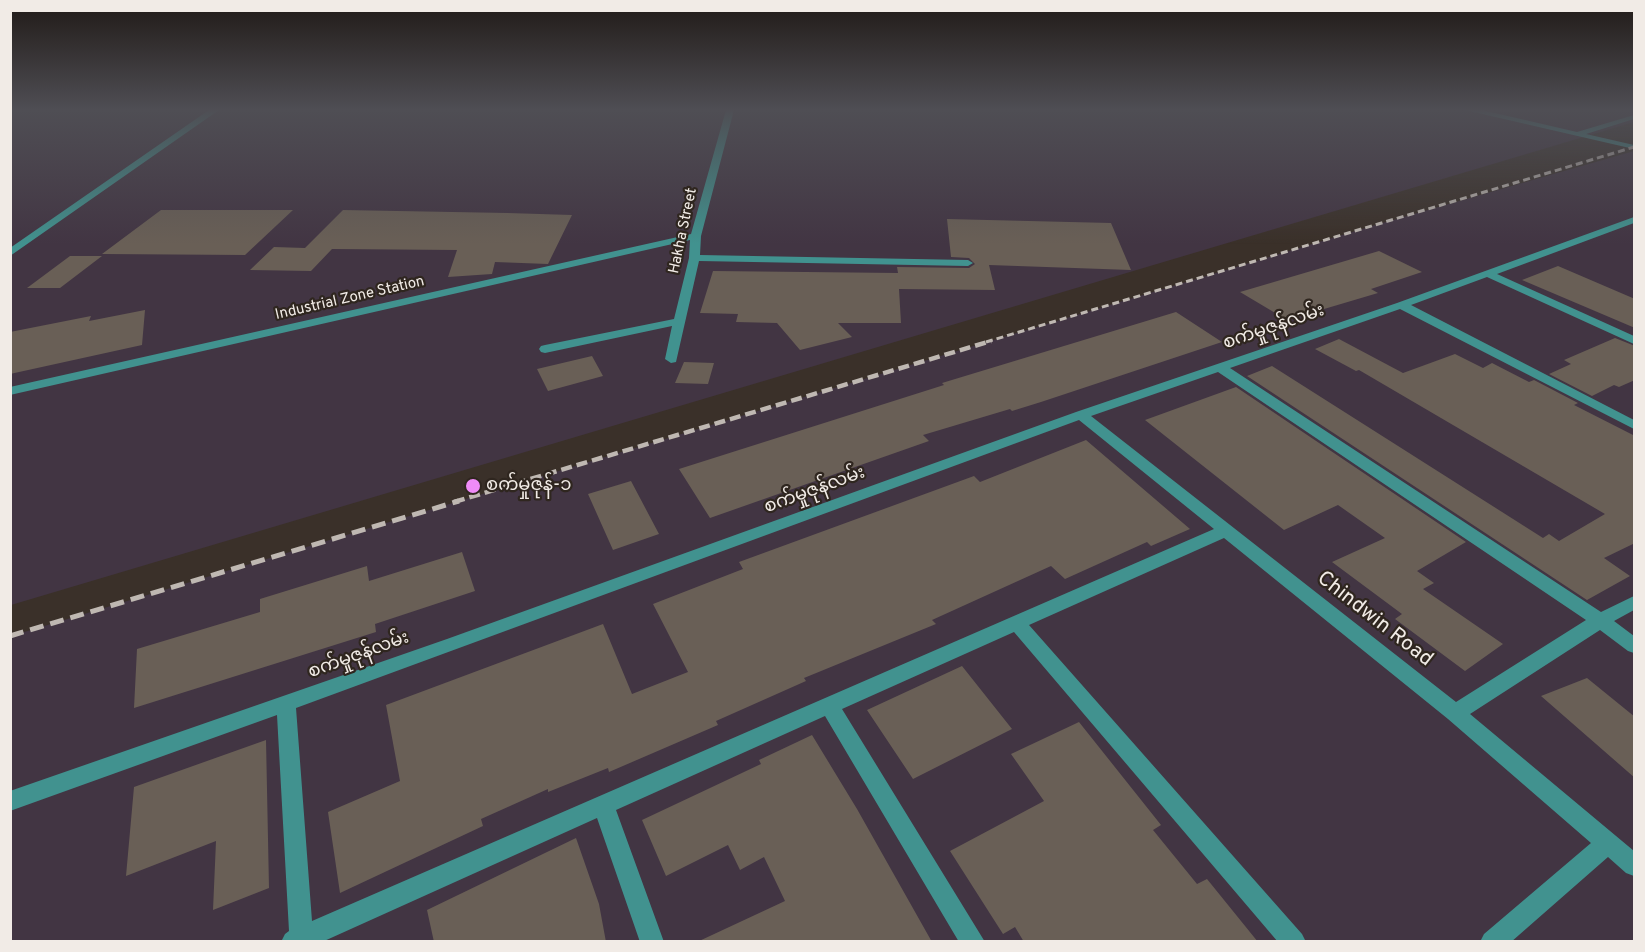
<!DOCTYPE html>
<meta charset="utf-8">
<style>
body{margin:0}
#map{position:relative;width:1645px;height:952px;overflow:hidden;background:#3a3029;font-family:Overpass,sans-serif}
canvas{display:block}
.frame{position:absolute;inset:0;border:12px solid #f1ebe6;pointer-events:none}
</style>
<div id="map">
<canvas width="1645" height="952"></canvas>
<div class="frame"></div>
</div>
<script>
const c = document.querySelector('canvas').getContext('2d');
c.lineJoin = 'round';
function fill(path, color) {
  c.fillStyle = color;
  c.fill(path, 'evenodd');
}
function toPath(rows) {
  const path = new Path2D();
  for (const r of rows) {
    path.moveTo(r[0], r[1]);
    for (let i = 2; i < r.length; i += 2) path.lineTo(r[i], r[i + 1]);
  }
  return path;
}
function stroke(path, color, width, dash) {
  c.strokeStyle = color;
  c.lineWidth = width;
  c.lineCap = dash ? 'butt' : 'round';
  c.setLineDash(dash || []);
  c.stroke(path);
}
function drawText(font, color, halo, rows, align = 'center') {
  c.font = font + ' Overpass,"Noto Sans Myanmar",sans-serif';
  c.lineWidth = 4.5;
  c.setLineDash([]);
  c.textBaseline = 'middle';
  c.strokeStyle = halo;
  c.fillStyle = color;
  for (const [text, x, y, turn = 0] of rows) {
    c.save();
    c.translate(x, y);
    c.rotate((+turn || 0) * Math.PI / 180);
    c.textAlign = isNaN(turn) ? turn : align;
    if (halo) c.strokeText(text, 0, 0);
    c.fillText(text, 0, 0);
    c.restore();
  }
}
const industrial = toPath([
 [11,110,1634,110,1634,122,11,605],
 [1634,151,1634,941,11,942,11,636,1372,226]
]);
const building = toPath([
 [161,210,293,210,245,255,102,254],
 [343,210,508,213,572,215,548,264,495,262,492,274,448,277,457,250,332,249,311,271,250,270,274,247,305,248],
 [947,219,1111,223,1131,270,989,265,995,290,899,289,901,323,838,323,852,337,800,350,777,323,736,322,738,314,700,313,713,271,898,273,897,267,969,268,975,264,969,258,951,257],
 [1379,251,1422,272,1371,289,1378,293,1287,320,1240,292],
 [70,256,102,256,60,288,27,288],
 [1558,266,1635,299,1635,328,1522,280],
 [145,310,142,345,10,374,10,332,91,316,89,321],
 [1176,312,1222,342,1041,402,1012,411,1010,409,923,435,929,441,710,518,679,469,944,385,942,383],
 [1615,338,1635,346,1635,380,1619,387,1614,385,1592,396,1549,374,1571,364,1564,360],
 [1339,339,1403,373,1455,354,1483,368,1492,363,1529,382,1534,380,1578,403,1574,405,1635,436,1635,543,1604,558,1630,576,1587,600,1247,376,1272,366,1543,538,1549,534,1559,541,1605,514,1359,370,1356,371,1315,349],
 [592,356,603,376,548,391,537,369],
 [684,362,714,363,708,384,675,383],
 [1236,387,1466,542,1417,571,1434,583,1423,589,1503,644,1465,671,1395,619,1402,614,1332,562,1385,538,1338,505,1284,530,1145,420],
 [1086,440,1190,529,1151,546,1147,542,1065,579,1051,566,932,620,936,624,804,678,806,681,716,721,718,725,609,772,608,768,548,792,548,789,481,819,483,826,340,893,328,812,400,781,386,705,603,624,632,694,688,672,653,604,743,569,739,562,974,476,980,482],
 [631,481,659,534,613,550,588,494],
 [462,552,475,591,375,624,376,632,134,708,137,649,260,612,260,599,367,566,369,581],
 [962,666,1012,729,913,779,867,710],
 [1587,678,1635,717,1635,778,1541,696],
 [1079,722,1161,825,1153,830,1197,884,1207,879,1258,942,1024,942,1015,927,1003,934,950,851,1044,801,1011,754],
 [812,735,857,809,932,942,697,942,785,901,764,857,740,870,728,845,666,876,642,820,761,764,759,760],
 [266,740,269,888,213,910,216,841,126,876,134,787],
 [576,838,599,904,606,942,434,942,427,910]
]);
const minor = toPath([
 [209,110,219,110,10,256,10,248,209,110],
 [726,110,734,110,701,236,700,255,968,260,973,263,968,266,699,261,676,362,671,363,665,359,672,326,545,353,541,352,539,349,541,346,545,345,674,319,689,258,690,240,10,395,10,387,691,234,726,110],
 [1465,110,1482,110,1577,132,1634,115,1634,119,1586,134,1634,145,1634,149,1465,110],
 [1634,217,1634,223,1497,274,1634,336,1634,344,1487,277,1411,305,1634,420,1634,429,1400,309,1230,368,1601,612,1634,596,1634,610,1614,621,1634,636,1634,653,1628,651,1600,630,1470,714,1634,851,1634,876,1626,873,1608,857,1511,942,1480,942,1484,934,1591,843,1448,719,1224,538,1029,625,1302,934,1306,942,1278,942,1014,632,842,709,985,942,959,942,825,716,616,810,664,942,640,942,597,818,322,942,281,942,285,934,289,931,277,715,10,811,10,791,447,639,1076,412,1397,303,1634,217],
 [1218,372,1586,620,1456,702,1091,416,1218,372],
 [1079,420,1214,529,312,921,296,708,1079,420]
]);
const railFar2 = toPath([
 [986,342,1634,147]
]);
const railFar1 = toPath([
 [454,502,991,341]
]);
const rail = toPath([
 [10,636,459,501]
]);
const markers = [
 [473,486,8,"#ef8bf7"]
];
const farStreetnames = [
 ["Hakha Street",684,231,-78],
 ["Industrial Zone Station",350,299,-13]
];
const streetNames = [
 ["စက်မှုဇုန်လမ်း",1274,328,-19],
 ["စက်မှုဇုန်လမ်း",815,491,-20],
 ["စက်မှုဇုန်လမ်း",359,656,-20]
];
const poiNames = [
 ["စက်မှုဇုန်-၁",486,486]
];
const nearStreetnames = [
 ["Chindwin Road",1374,620,38]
];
fill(industrial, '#423543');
fill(building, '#695f56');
fill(minor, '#41928f');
stroke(railFar2, '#bfb8b2', 3, [7, 4]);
stroke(railFar1, '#bfb8b2', 4.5, [11, 5]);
stroke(rail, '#bfb8b2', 5, [14, 7]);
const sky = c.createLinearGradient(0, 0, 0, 244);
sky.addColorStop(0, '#201a17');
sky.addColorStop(0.45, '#4f4e54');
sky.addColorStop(1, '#4f4e5400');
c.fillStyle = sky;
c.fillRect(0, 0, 1645, 244);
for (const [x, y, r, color] of markers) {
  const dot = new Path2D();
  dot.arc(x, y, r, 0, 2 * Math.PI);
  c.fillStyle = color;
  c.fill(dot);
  stroke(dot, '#2f261f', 2);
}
drawText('15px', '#f1ebe6', '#2f261f', farStreetnames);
drawText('18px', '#f1ebe6', '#2f261f', streetNames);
drawText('18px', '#f1ebe6', '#2f261f', poiNames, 'left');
drawText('21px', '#f1ebe6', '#2f261f', nearStreetnames);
</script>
